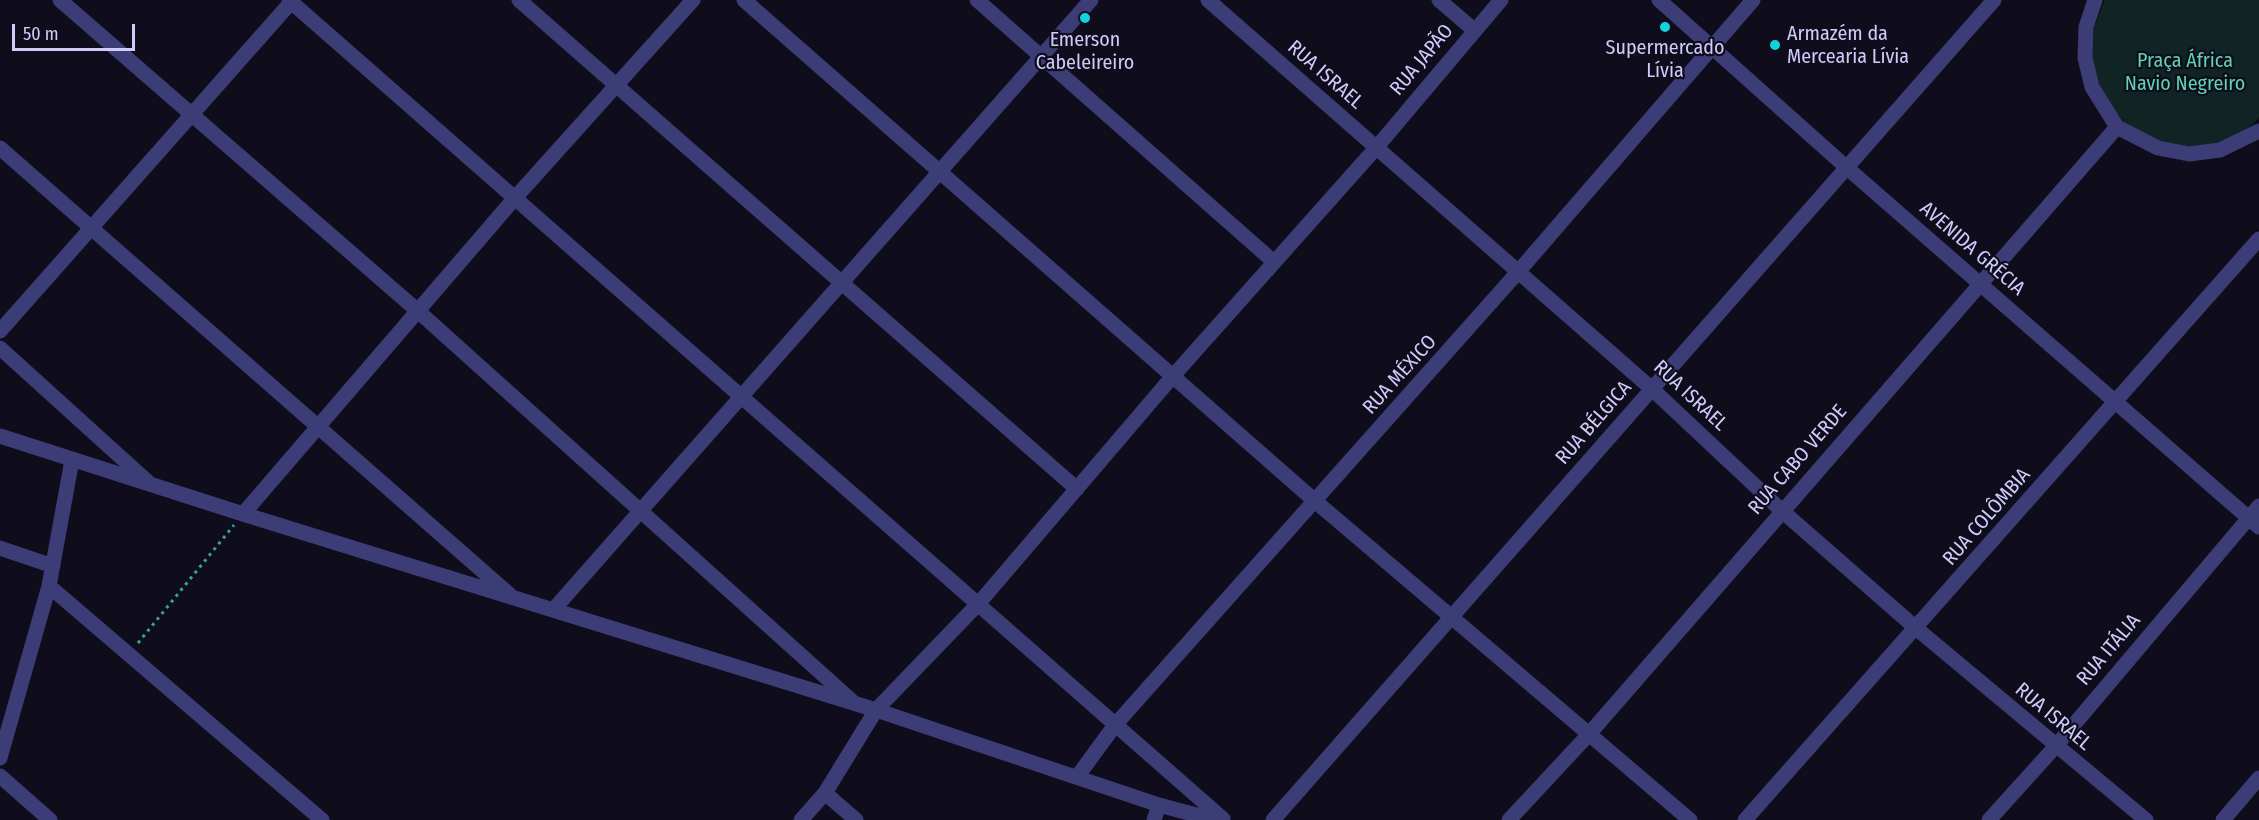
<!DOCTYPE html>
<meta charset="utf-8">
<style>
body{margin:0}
#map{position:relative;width:2259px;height:820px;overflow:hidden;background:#0f0d1b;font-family:"Fira Sans Condensed",sans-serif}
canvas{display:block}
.scale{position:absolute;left:12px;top:24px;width:123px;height:27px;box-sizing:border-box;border:3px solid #cfccfb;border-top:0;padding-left:8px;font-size:18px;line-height:21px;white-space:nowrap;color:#cfccfb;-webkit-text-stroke:4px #0f0d1b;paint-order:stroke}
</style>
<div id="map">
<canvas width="2259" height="820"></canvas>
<div class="scale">50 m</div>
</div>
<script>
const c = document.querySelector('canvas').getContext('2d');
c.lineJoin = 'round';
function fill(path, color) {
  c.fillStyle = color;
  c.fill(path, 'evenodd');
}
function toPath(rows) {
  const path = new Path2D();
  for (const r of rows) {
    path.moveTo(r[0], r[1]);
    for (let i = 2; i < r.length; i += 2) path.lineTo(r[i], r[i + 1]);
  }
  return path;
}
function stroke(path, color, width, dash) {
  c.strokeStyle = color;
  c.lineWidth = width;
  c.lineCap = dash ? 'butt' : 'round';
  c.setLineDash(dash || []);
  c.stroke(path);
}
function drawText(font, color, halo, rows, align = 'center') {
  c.font = font + ' "Fira Sans Condensed",sans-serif';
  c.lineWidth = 4.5;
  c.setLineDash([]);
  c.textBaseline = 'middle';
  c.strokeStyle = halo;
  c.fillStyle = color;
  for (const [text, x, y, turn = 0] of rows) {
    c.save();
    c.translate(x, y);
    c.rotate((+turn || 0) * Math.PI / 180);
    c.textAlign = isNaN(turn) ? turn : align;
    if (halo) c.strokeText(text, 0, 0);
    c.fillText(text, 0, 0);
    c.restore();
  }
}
const green = toPath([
 [2105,0,2259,0,2259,117,2251,126,2220,143,2186,147,2153,140,2124,122,2102,93,2092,61,2094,27]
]);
const path = toPath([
 [138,643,234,525]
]);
const street = toPath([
 [60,0,419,312,851,700],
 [289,0,1223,819],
 [519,0,1077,489],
 [744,0,1315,501,1690,820],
 [977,0,1274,262],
 [1208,0,1652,389,1781,510,1917,629,2146,820],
 [1439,0,1474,30],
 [1659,0,1846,167,2259,527],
 [2095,0,2086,27,2085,58,2092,87,2117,127,2158,148,2189,154,2220,150,2259,131],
 [0,148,510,595],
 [0,331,293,0],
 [0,348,147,481],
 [0,436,243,514,876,710,1159,805,1215,820],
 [243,514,514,199,693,0],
 [0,548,53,566],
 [49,586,322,820],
 [554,609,1091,0],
 [0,758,49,586,72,460],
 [0,776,50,820],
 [1077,777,1115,725,1518,272,1753,0],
 [825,793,856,820],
 [801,820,825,793,876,710,979,603,1173,376,1376,148,1501,0],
 [1154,820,1159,805],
 [1273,820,1994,0],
 [1509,820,1590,733,2117,127],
 [1745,820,2259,239],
 [1989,820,2055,747,2259,506],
 [2223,820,2259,778]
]);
const markers = [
 [1085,18,6,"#13d2df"],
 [1665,27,6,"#13d2df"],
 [1775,45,6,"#13d2df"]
];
const poiNames = [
 ["Armazém da",1787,34,"left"],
 ["Mercearia Lívia",1787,57,"left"],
 ["Emerson",1085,40],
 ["Cabeleireiro",1085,63],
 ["Supermercado",1665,48],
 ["Lívia",1665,71]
];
const streetNames = [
 ["RUA JAPÃO",1422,60,-50],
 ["RUA ISRAEL",1325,75,41],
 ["AVENIDA GRÉCIA",1972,249,41],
 ["RUA MÉXICO",1400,375,-48],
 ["RUA ISRAEL",1690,396,43],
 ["RUA BÉLGICA",1594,423,-49],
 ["RUA CABO VERDE",1798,460,-49],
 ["RUA COLÔMBIA",1987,517,-49],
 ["RUA ITÁLIA",2109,650,-50],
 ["RUA ISRAEL",2053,717,40]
];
const parkNames = [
 ["Praça África",2185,61],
 ["Navio Negreiro",2185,84]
];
fill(green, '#102523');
stroke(path, '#37a399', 3, [3, 4.5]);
stroke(street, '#3c3c76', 15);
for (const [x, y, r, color] of markers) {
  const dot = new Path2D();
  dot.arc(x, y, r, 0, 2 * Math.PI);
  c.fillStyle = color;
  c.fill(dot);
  stroke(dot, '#0f0d1b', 2);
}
drawText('20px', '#cfccfb', '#0f0d1b', poiNames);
drawText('20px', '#cfccfb', '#0f0d1b', streetNames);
drawText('20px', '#5fd3b2', '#0f0d1b', parkNames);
</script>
